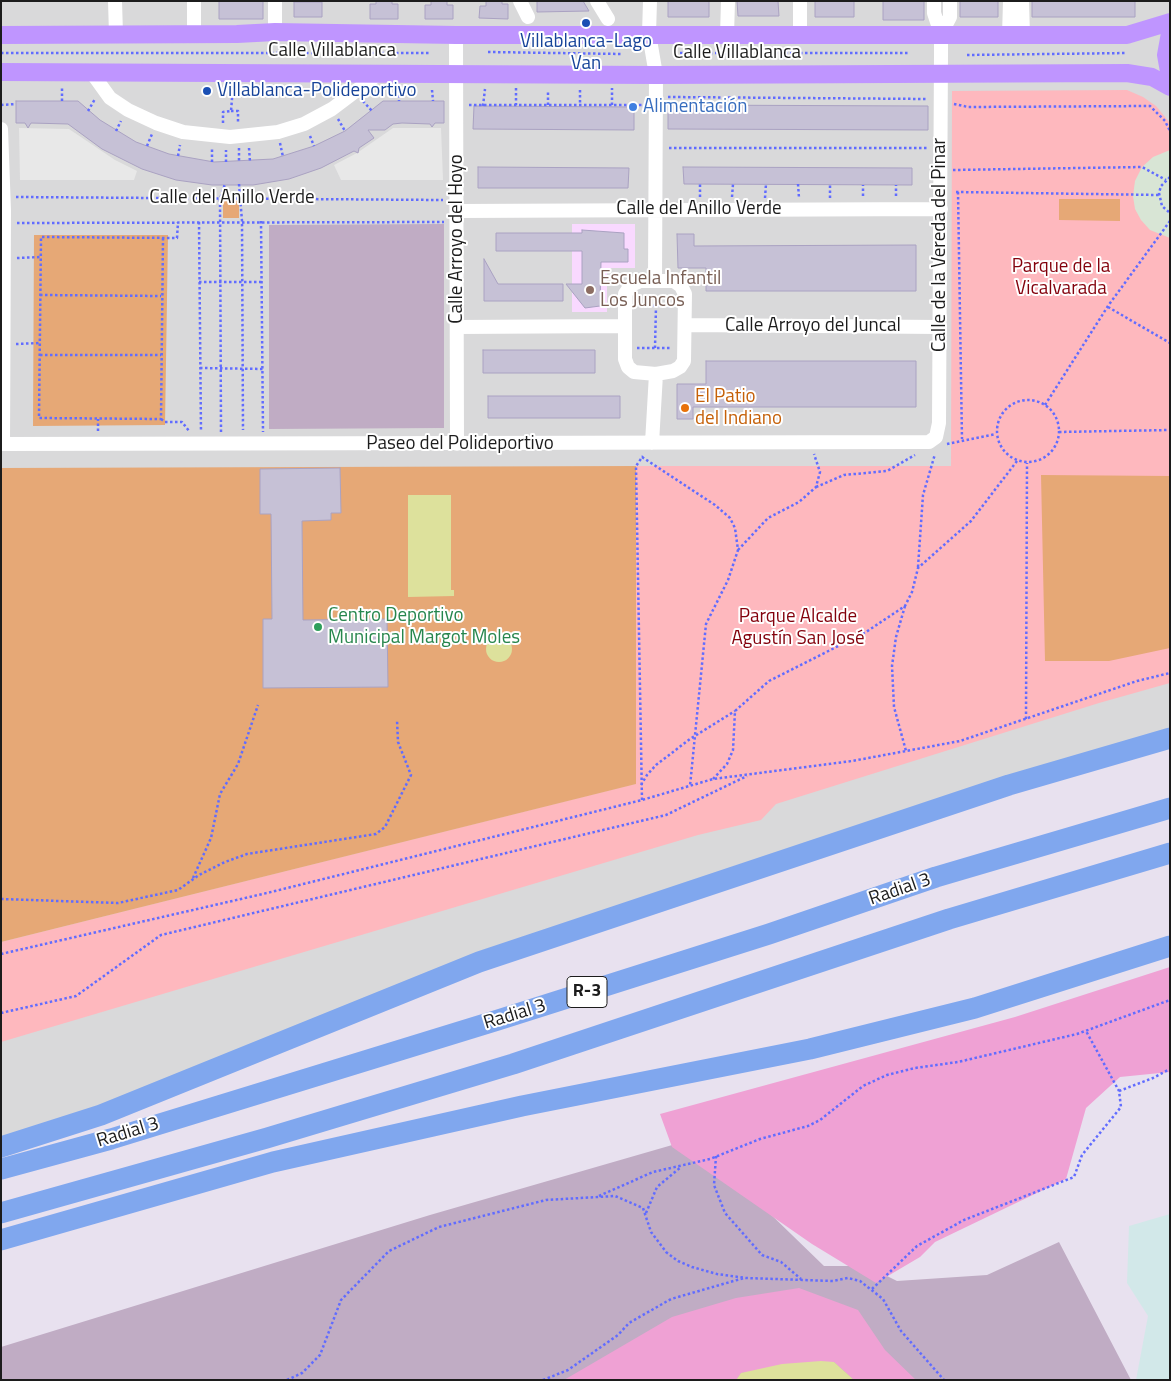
<!DOCTYPE html>
<meta charset="utf-8">
<style>
body{margin:0}
#map{position:relative;width:1171px;height:1381px;overflow:hidden;background:#e8e1ef;font-family:"Titillium Web",sans-serif}
canvas{display:block}
.frame{position:absolute;inset:0;border:2px solid #1c1c1c;pointer-events:none}
</style>
<div id="map">
<canvas width="1171" height="1381"></canvas>
<div class="frame"></div>
</div>
<script>
const c = document.querySelector('canvas').getContext('2d');
c.lineJoin = 'round';
function fill(path, color) {
  c.fillStyle = color;
  c.fill(path, 'evenodd');
}
function toPath(rows) {
  const path = new Path2D();
  for (const r of rows) {
    if (r.length === 3) {
      path.moveTo(r[0] + r[2], r[1]);
      path.arc(r[0], r[1], r[2], 0, 2 * Math.PI);
      continue;
    }
    path.moveTo(r[0], r[1]);
    for (let i = 2; i < r.length; i += 2) path.lineTo(r[i], r[i + 1]);
  }
  return path;
}
function stroke(path, color, width, dash) {
  c.strokeStyle = color;
  c.lineWidth = width;
  c.lineCap = dash ? 'butt' : 'round';
  c.setLineDash(dash || []);
  c.stroke(path);
}
function drawText(font, color, halo, rows, align = 'center') {
  c.font = font + ' "Titillium Web",sans-serif';
  c.lineWidth = 4;
  c.setLineDash([]);
  c.textBaseline = 'middle';
  c.strokeStyle = halo;
  c.fillStyle = color;
  for (const [text, x, y, turn = 0] of rows) {
    c.save();
    c.translate(x, y);
    c.rotate((+turn || 0) * Math.PI / 180);
    c.textAlign = isNaN(turn) ? turn : align;
    if (halo) c.strokeText(text, 0, 0);
    c.fillText(text, 0, 0);
    c.restore();
  }
}
const residential = toPath([
 [1,1,1170,1,1170,738,749,872,1,1147]
]);
const industrial = toPath([
 [1170,1214,1170,1380,1136,1380,1148,1316,1127,1283,1129,1226]
]);
const education = toPath([
 [572,224,635,224,635,268,607,268,607,312,572,312]
]);
const construction = toPath([
 [444,224,444,428,269,429,269,225],
 [693,1139,824,1266,867,1266,897,1281,987,1275,1059,1242,1131,1380,1,1380,1,1347,430,1215]
]);
const grass = toPath([
 [1170,967,1170,1072,1120,1077,1086,1108,1066,1179,935,1242,920,1257,876,1283,812,1244,672,1147,660,1114,1015,1017],
 [799,1288,858,1310,885,1350,916,1380,854,1380,834,1362,741,1373,736,1380,564,1380,672,1317,736,1298]
]);
const park = toPath([
 [1127,90,1143,97,1156,106,1170,123,1170,683,1099,703,776,804,761,820,698,835,1,1042,1,942,635,784,636,466,951,466,952,91]
]);
const pitch = toPath([
 [1059,199,1120,199,1120,221,1059,220],
 [223,201,239,201,239,218,223,218],
 [34,235,168,235,165,425,33,426],
 [636,466,636,784,1,942,1,468],
 [1041,475,1170,476,1170,648,1109,661,1045,661]
]);
const parking = toPath([
 [19,128,69,129,115,160,137,171,134,180,20,180],
 [393,128,441,128,443,180,341,180,334,165,357,153]
]);
const plaza = toPath([
 [1170,150,1170,238,1150,230,1141,220,1135,209,1133,196,1135,181,1142,167,1153,157]
]);
const water = toPath([
 [408,495,451,495,451,590,454,590,454,596,408,597],
 [499,649,13],
 [821,1361,834,1362,854,1380,736,1380,741,1373,782,1364]
]);
const building = toPath([
 [219,1,263,1,263,19,219,19,219,1],
 [376,1,392,1,392,4,398,4,398,19,370,19,370,4,376,4,376,1],
 [431,1,447,1,447,5,453,5,453,19,425,19,425,5,431,5,431,1],
 [486,1,502,1,502,4,508,4,508,19,479,18,480,6,486,6,486,1],
 [537,1,583,1,589,11,537,12,537,1],
 [668,1,709,1,709,17,668,17,668,1],
 [737,1,778,1,779,16,738,16,737,1],
 [815,1,854,1,854,17,815,17,815,1],
 [883,1,924,1,924,20,883,20,883,1],
 [960,1,998,1,998,17,960,17,960,1],
 [1032,1,1135,1,1135,17,1032,17,1032,1],
 [294,2,322,2,322,17,294,17,294,2],
 [16,101,78,101,100,120,136,142,169,154,214,162,273,159,314,146,345,131,383,101,444,101,444,123,435,123,432,127,430,124,402,123,393,124,385,130,368,130,374,138,359,148,358,153,354,151,321,168,289,179,253,185,212,185,176,180,142,169,102,149,68,124,31,123,28,128,25,123,16,123,16,101],
 [668,105,928,106,928,130,668,129,668,105],
 [474,106,634,107,634,130,473,129,474,106],
 [478,167,629,168,628,188,478,188,478,167],
 [683,167,912,168,912,185,684,184,683,167],
 [582,230,624,233,624,249,628,249,628,262,601,262,600,306,585,308,566,284,582,284,582,251,496,251,496,233,582,233,582,230],
 [677,234,694,234,694,246,916,245,916,291,706,291,706,268,678,268,677,234],
 [484,259,498,284,563,284,563,301,484,301,484,259],
 [483,350,595,350,595,373,483,373,483,350],
 [706,361,916,361,916,407,693,407,693,419,677,419,677,384,706,384,706,361],
 [488,396,620,396,620,418,488,418,488,396],
 [340,468,341,513,331,513,331,520,302,521,303,620,387,619,388,687,263,688,263,619,272,619,271,514,260,514,260,469,340,468]
]);
const path = toPath([
 [488,52,622,54],
 [1,53,430,53],
 [680,53,910,53],
 [967,55,1127,53],
 [516,88,516,105],
 [399,90,399,101],
 [432,90,433,101],
 [580,90,580,105],
 [668,97,927,99],
 [62,101,62,87],
 [363,101,372,111],
 [954,104,968,107,1150,106,1165,121,1170,131],
 [1,105,16,104],
 [469,105,642,105],
 [548,105,548,90],
 [612,105,612,88],
 [483,106,485,89],
 [88,111,95,99],
 [231,111,238,111,238,123],
 [338,119,345,131],
 [223,123,223,112,231,111,233,87],
 [116,131,121,121],
 [310,136,314,146],
 [280,143,283,157],
 [147,146,152,134],
 [239,148,239,162],
 [249,148,250,162],
 [669,148,929,148],
 [178,156,180,145],
 [212,162,212,148],
 [226,162,226,150],
 [953,170,1142,167,1166,180],
 [1170,177,1161,186,1159,193,1162,206,1170,213],
 [239,184,242,221,243,430],
 [798,184,799,198],
 [956,192,1159,195],
 [958,192,962,439],
 [863,196,863,185],
 [896,196,896,185],
 [16,197,443,200],
 [700,197,700,184],
 [732,197,733,184],
 [765,198,766,184],
 [830,198,830,184],
 [261,221,263,432],
 [199,222,201,432],
 [17,223,444,222],
 [163,238,161,419,39,418,41,237,177,238,178,222],
 [17,258,41,257],
 [199,282,262,282],
 [40,295,161,296],
 [638,305,672,306],
 [1108,307,1170,343],
 [16,344,40,343],
 [637,348,671,348],
 [655,348,656,306],
 [40,355,161,355],
 [200,368,263,369],
 [1028,431,31],
 [1045,405,1108,306,1170,221],
 [161,419,165,422,182,422,189,431],
 [98,431,98,419],
 [221,432,220,199,225,184],
 [1059,432,1170,430],
 [947,444,996,434],
 [642,457,715,505,730,518,735,528,738,550,728,580,706,624,690,786],
 [816,487,844,475,887,471,915,455],
 [738,550,768,518,799,502,816,487,820,472,814,454],
 [918,567,923,495,935,454],
 [905,606,896,637,892,666,894,707,906,751],
 [1026,719,1027,463],
 [713,779,727,764,733,750,735,711,769,681,866,632,905,606,912,592,918,568,971,521,1017,461],
 [641,785,647,775,656,765,690,739,735,711],
 [642,800,636,466,643,456],
 [193,878,211,838,220,794,238,764,258,705],
 [1,899,118,903,178,890,199,875,225,862,247,854,376,834,385,827,411,775,398,742,397,720],
 [1,954,267,893,642,800,713,779,852,761,960,741,1137,681,1170,673],
 [1,1013,76,996,161,935,666,815,747,776],
 [1119,1091,1153,1078,1170,1069],
 [716,1156,714,1185,725,1213,762,1255,781,1262,801,1279],
 [599,1196,653,1172,710,1159,760,1139,808,1126,820,1120,863,1086,887,1075,915,1068,958,1062,1077,1034,1170,1000],
 [646,1213,657,1187,681,1167],
 [872,1289,917,1246,964,1220,1074,1177,1082,1155,1121,1107,1119,1091,1086,1031],
 [287,1380,302,1373,320,1355,341,1300,389,1251,439,1227,546,1200,615,1196,643,1208,651,1232,666,1252,678,1261,692,1267,717,1274,746,1278,833,1281,848,1278,860,1281,883,1299,901,1331,944,1380],
 [543,1380,568,1370,618,1335,629,1323,671,1299,744,1278]
]);
const minor = toPath([
 [115,1,116,34],
 [194,1,194,33],
 [275,1,275,32],
 [520,1,528,17],
 [597,1,608,19],
 [650,1,649,34,656,75,655,280],
 [1022,1,1023,35],
 [941,34,950,17,950,1],
 [456,35,457,444],
 [727,36,728,1],
 [800,36,800,1],
 [1009,36,1010,1],
 [92,73,110,98,128,110,156,123,183,132,230,137,278,132,304,124,332,109,381,72],
 [1,129,4,211,3,444],
 [457,211,941,209],
 [640,281,674,281,681,286,685,294,684,361,680,367,673,371,656,374,634,372,628,367,625,359,625,294,631,285,640,281],
 [686,325,940,327],
 [457,327,625,326],
 [652,443,656,374],
 [1,444,929,442,936,437,939,423,941,53,941,34,934,13,934,1]
]);
const major = toPath([
 [1170,33,1166,55,1170,77],
 [1,35,237,34,275,32,456,35,1127,35,1170,22],
 [1,72,656,75,1127,73,1152,77,1170,87]
]);
const highway = toPath([
 [1,1147,101,1115,479,962,1009,785,1170,738],
 [1,1169,111,1139,498,1020,769,934,936,877,1170,808],
 [1,1213,267,1138,513,1064,949,919,1170,853],
 [1,1240,273,1162,522,1106,810,1049,975,1008,1170,946]
]);
const markers = [
 [586,23,5,"#1a4fb4"],
 [207,91,5,"#1a4fb4"],
 [633,107,5,"#3f7fe0"],
 [590,290,5,"#8d6e63"],
 [685,408,5,"#e8710a"],
 [318,627,5,"#2e9e5b"]
];
const shields = [
 [587,992,40]
];
const shieldNames = [
 ["R-3",587,992]
];
const transitNames = [
 ["Villablanca-Lago",586,42],
 ["Van",586,64],
 ["Villablanca-Polideportivo",217,91,"left"]
];
const streetNames = [
 ["Calle Villablanca",332,51],
 ["Calle Villablanca",737,53],
 ["Calle del Anillo Verde",232,198],
 ["Calle del Anillo Verde",699,209],
 ["Calle Arroyo del Hoyo",457,239,-90],
 ["Calle de la Vereda del Pinar",940,245,-90],
 ["Calle Arroyo del Juncal",813,326],
 ["Paseo del Polideportivo",460,444],
 ["Radial 3",900,890,-19],
 ["Radial 3",515,1015,-17],
 ["Radial 3",128,1133,-17]
];
const shopNames = [
 ["Alimentación",643,107]
];
const parkNames = [
 ["Parque de la",1061,267],
 ["Vicalvarada",1061,289],
 ["Parque Alcalde",798,617],
 ["Agustín San José",798,639]
];
const educationNames = [
 ["Escuela Infantil",600,279],
 ["Los Juncos",600,301]
];
const foodNames = [
 ["El Patio",695,397],
 ["del Indiano",695,419]
];
const leisureNames = [
 ["Centro Deportivo",328,616],
 ["Municipal Margot Moles",328,638]
];
fill(residential, '#d9d9da');
fill(industrial, '#d2e8e9');
fill(education, '#f9d9ff');
fill(construction, '#c0acc4');
fill(grass, '#efa1d4');
fill(park, '#feb8be');
fill(pitch, '#e6a876');
fill(parking, '#e8e8e8');
fill(plaza, '#d8e5d5');
fill(water, '#dde19c');
fill(building, '#c6c1d6');
stroke(building, '#aaa2c2', 1);
stroke(path, '#616cff', 2.5, [2.5, 2.5]);
stroke(minor, '#fff', 14);
stroke(major, '#bf95ff', 18);
stroke(highway, '#80a7ee', 21);
for (const [x, y, r, color] of markers) {
  const dot = new Path2D();
  dot.arc(x, y, r, 0, 2 * Math.PI);
  c.fillStyle = color;
  c.fill(dot);
  stroke(dot, '#fff', 2);
}
for (const [x, y, w] of shields) {
  const box = new Path2D();
  box.roundRect(x - w / 2, y - 15.5, w, 31, 4);
  c.fillStyle = '#fff';
  c.fill(box);
  stroke(box, '#1c1c1c', 1);
}
drawText('bold 18px', '#1c1c1c', null, shieldNames);
drawText('19px', '#164399', '#fff', transitNames);
drawText('19px', '#1c1c1c', '#fff', streetNames);
drawText('19px', '#366cbe', '#fff', shopNames, 'left');
drawText('19px', '#83010c', '#fff', parkNames);
drawText('19px', '#785e54', '#fff', educationNames, 'left');
drawText('19px', '#c56008', '#fff', foodNames, 'left');
drawText('19px', '#27864d', '#fff', leisureNames, 'left');
</script>
